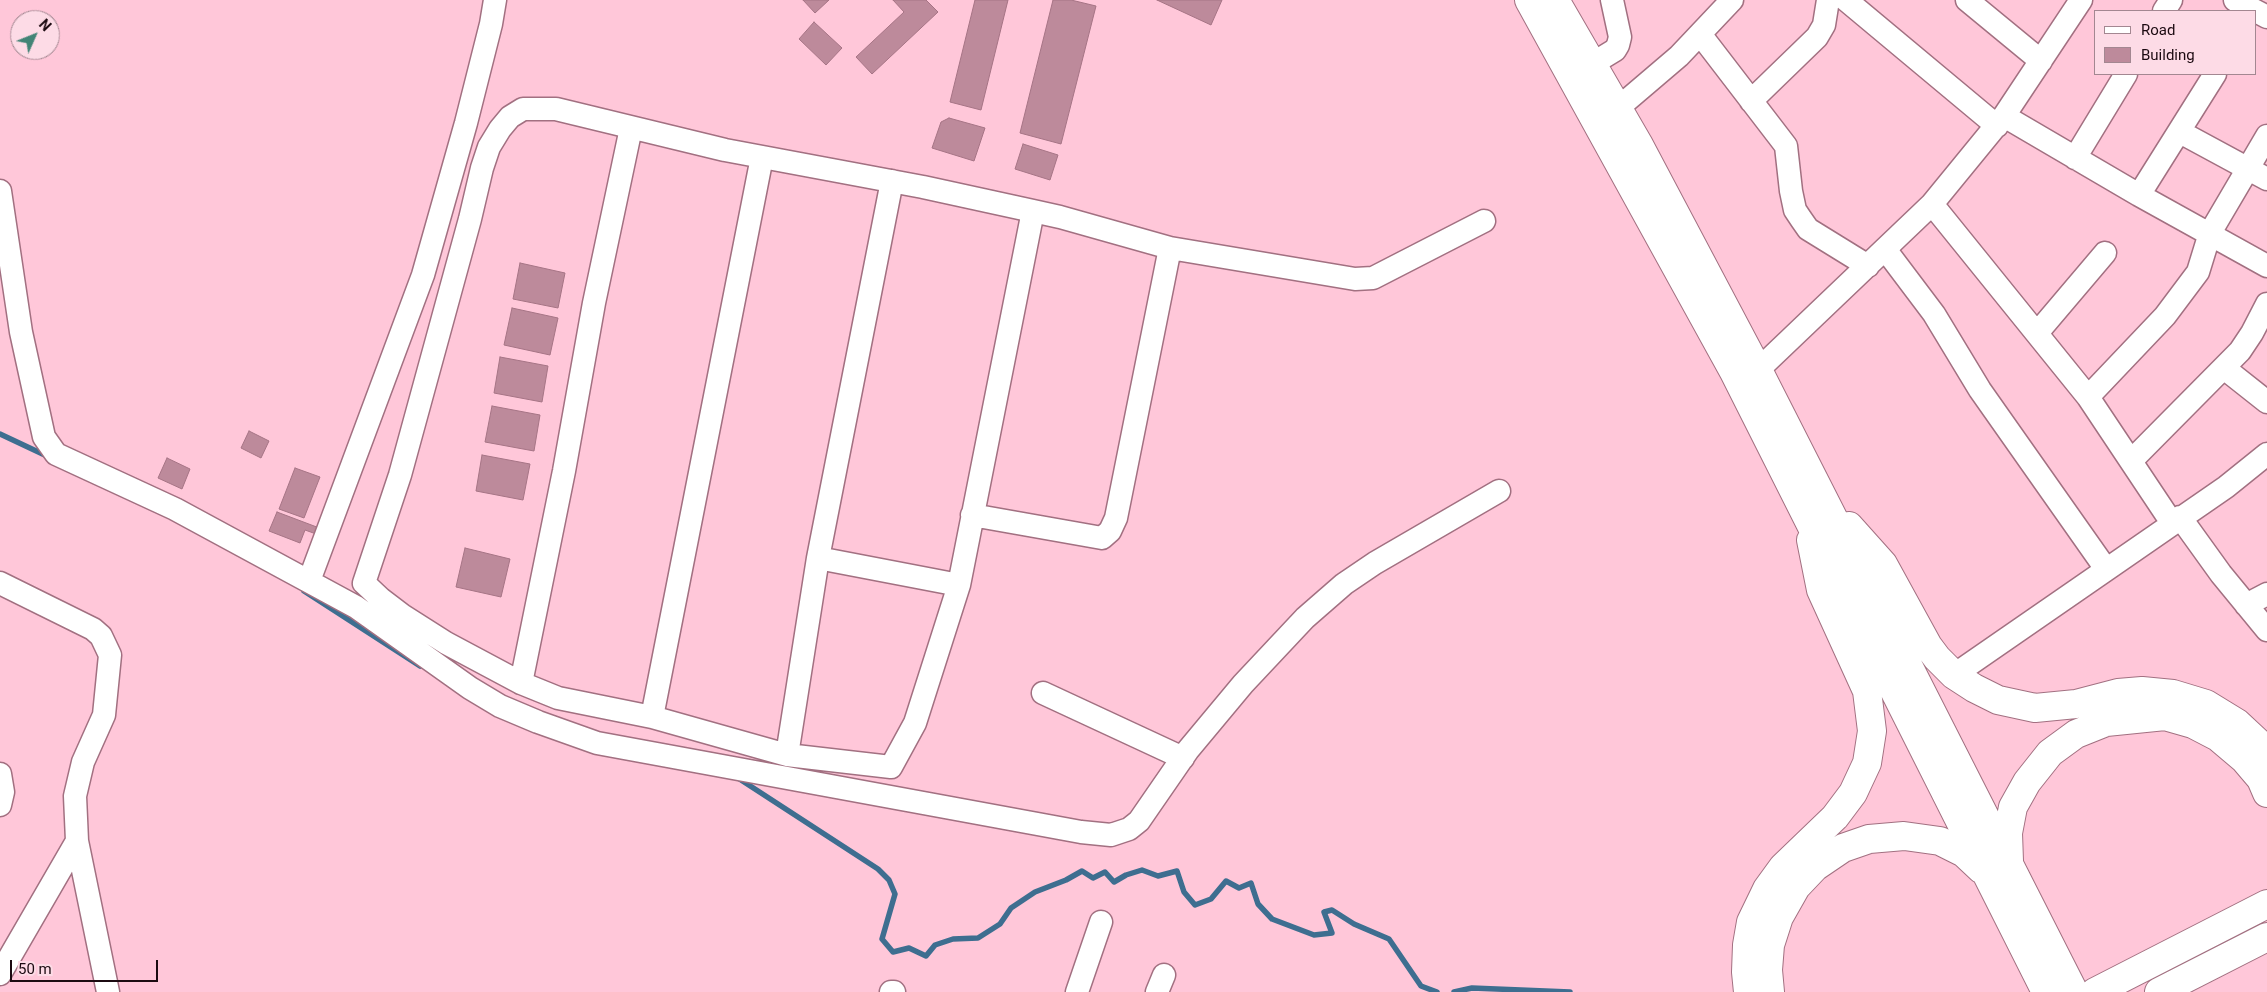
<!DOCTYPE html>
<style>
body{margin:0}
#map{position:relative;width:2267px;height:992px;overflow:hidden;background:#ffc7d9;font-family:Roboto,sans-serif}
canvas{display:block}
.legend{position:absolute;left:2094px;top:10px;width:162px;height:65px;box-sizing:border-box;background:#fddbe6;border:1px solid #a38791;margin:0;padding:6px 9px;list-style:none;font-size:15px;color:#1c0a11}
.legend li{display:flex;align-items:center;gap:10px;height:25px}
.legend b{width:25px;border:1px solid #a38791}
.north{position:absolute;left:10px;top:10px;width:50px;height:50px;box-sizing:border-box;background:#fddbe6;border:1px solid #a38791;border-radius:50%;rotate:46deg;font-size:14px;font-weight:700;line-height:20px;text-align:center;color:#1c0a11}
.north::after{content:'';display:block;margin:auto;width:18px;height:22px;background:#428476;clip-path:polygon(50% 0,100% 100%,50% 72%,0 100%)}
.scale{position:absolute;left:10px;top:960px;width:148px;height:22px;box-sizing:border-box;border:2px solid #1c0a11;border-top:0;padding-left:6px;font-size:15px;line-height:18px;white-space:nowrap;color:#1c0a11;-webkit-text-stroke:4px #fddbe6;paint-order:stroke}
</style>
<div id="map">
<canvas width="2267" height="992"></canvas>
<ul class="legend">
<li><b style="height:6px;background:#fff"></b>Road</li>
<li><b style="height:14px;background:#bd8a9b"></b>Building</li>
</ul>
<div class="north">N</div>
<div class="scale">50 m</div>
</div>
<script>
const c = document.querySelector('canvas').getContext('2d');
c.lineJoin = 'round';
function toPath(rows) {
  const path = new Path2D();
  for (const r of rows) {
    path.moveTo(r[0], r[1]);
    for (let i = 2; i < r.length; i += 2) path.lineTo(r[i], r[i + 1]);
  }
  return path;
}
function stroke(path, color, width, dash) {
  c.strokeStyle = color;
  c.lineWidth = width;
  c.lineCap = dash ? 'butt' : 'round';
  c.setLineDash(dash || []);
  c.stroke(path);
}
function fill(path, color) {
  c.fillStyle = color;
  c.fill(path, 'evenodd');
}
const stream = toPath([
 [0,434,49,457],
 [304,591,420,666],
 [738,778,878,869,889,880,895,894,882,939,893,952,909,948,926,956,935,945,953,939,978,938,1000,924,1011,908,1035,892,1066,880,1082,871,1093,878,1105,872,1114,882,1126,875,1142,870,1158,876,1177,871,1184,892,1195,905,1211,899,1226,881,1239,888,1251,883,1258,904,1272,919,1314,935,1332,933,1324,912,1332,910,1354,924,1389,939,1421,986,1437,992],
 [1454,992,1472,988,1570,992]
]);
const building = toPath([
 [803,0,829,0,815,13,803,0],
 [893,0,926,0,938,12,872,74,856,57,904,12,893,0],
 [975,0,1008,0,981,110,950,102,975,0],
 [1053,0,1071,0,1096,6,1061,144,1020,133,1053,0],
 [1157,0,1222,0,1211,25,1157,0],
 [814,22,842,48,826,65,799,39,814,22],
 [949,118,985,128,974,161,932,148,941,122,949,118],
 [1023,144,1058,155,1050,180,1015,169,1023,144],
 [520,263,565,273,558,308,513,299,520,263],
 [512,308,558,318,550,355,504,345,512,308],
 [500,357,548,366,542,402,494,393,500,357],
 [492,406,540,415,534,451,485,442,492,406],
 [249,431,269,441,261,458,241,448,249,431],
 [482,455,530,464,523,500,476,491,482,455],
 [167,458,190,469,182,489,158,478,167,458],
 [295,468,320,477,304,518,279,509,295,468],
 [277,512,322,529,319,535,305,530,300,543,269,531,277,512],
 [465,548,510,559,501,597,456,587,465,548]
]);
const minor = toPath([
 [1846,0,1997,126],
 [1967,0,2041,61],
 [2235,0,2267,17],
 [2164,11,2171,0],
 [1700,34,1786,146,1791,191,1795,210,1801,219,1808,229,1868,266],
 [1592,64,1615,50,1618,45,1620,37,1612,0],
 [1751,101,1817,37,1824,25,1828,0],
 [1618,108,1679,56,1732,0],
 [2004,116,2139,195,2267,266],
 [2180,132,2267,179],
 [2075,158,2126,74],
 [0,191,21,332,44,437,56,454,175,509,356,607,470,688,500,706,538,722,597,743,1081,832,1111,835,1129,829,1139,821,1188,750,1243,684,1305,618,1344,584,1375,563,1499,491],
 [2139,195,2215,74],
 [1932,204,2088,397,2172,523],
 [1033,211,959,585,915,723,891,767,787,755,652,717,558,698,521,683,446,643,402,615,381,599,364,583,400,475,470,219,482,168,489,147,500,129,510,117,523,109,556,109,725,150,923,187,1033,211,1060,217,1170,248,1355,279,1373,278,1484,221],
 [1885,249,1934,314,1980,390,2106,569],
 [2038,332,2105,253],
 [2224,368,2267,402],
 [1758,370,1932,204,2004,116,2081,0],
 [2088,397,2165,316,2198,272,2210,233,2267,136],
 [2131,461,2240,351,2252,333,2267,304],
 [972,515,1102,538,1110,531,1116,518,1170,248],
 [2180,517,2221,574,2267,630],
 [818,558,959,585],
 [309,581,423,275,466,123,491,24,495,0],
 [0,583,93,629,101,636,110,655,104,715,83,762,75,796,77,841,108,992],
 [2246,605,2267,594],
 [1954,675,2226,487,2267,454],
 [521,683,564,471,594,303,631,128],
 [1043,693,1183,758],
 [652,717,762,157],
 [787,755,818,558,892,181],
 [0,774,3,792,0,805],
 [0,974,77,841],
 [891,992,894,992],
 [1077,992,1101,922],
 [1157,992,1164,975]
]);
const primary = toPath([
 [1529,0,1734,372,2046,992],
 [1555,0,1639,145,1758,370,2074,992],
 [1849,526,1883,564,1928,646,1937,658,1954,675,1974,688,1998,700,2035,708,2076,704,2118,693,2142,691,2173,694,2206,704,2237,723,2267,751],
 [2009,861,2008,833,2013,807,2027,782,2050,753,2076,734,2106,722,2165,716,2193,724,2218,737,2244,759,2261,779,2267,793],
 [1748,992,1746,972,1747,945,1751,922,1767,889,1783,867,1835,817,1853,793,1867,763,1872,731,1867,691,1821,590,1811,540],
 [1770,992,1768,970,1770,945,1779,917,1796,887,1815,867,1843,848,1869,839,1904,836,1940,841,1964,853,1981,869],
 [2095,992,2267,904],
 [2159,992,2267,937]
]);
stroke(stream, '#3e6e90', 5.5);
fill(building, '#bd8a9b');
stroke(building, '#a67485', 1);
stroke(minor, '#a27081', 25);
stroke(primary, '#a27081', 30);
stroke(minor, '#fff', 22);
stroke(primary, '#fff', 28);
</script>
